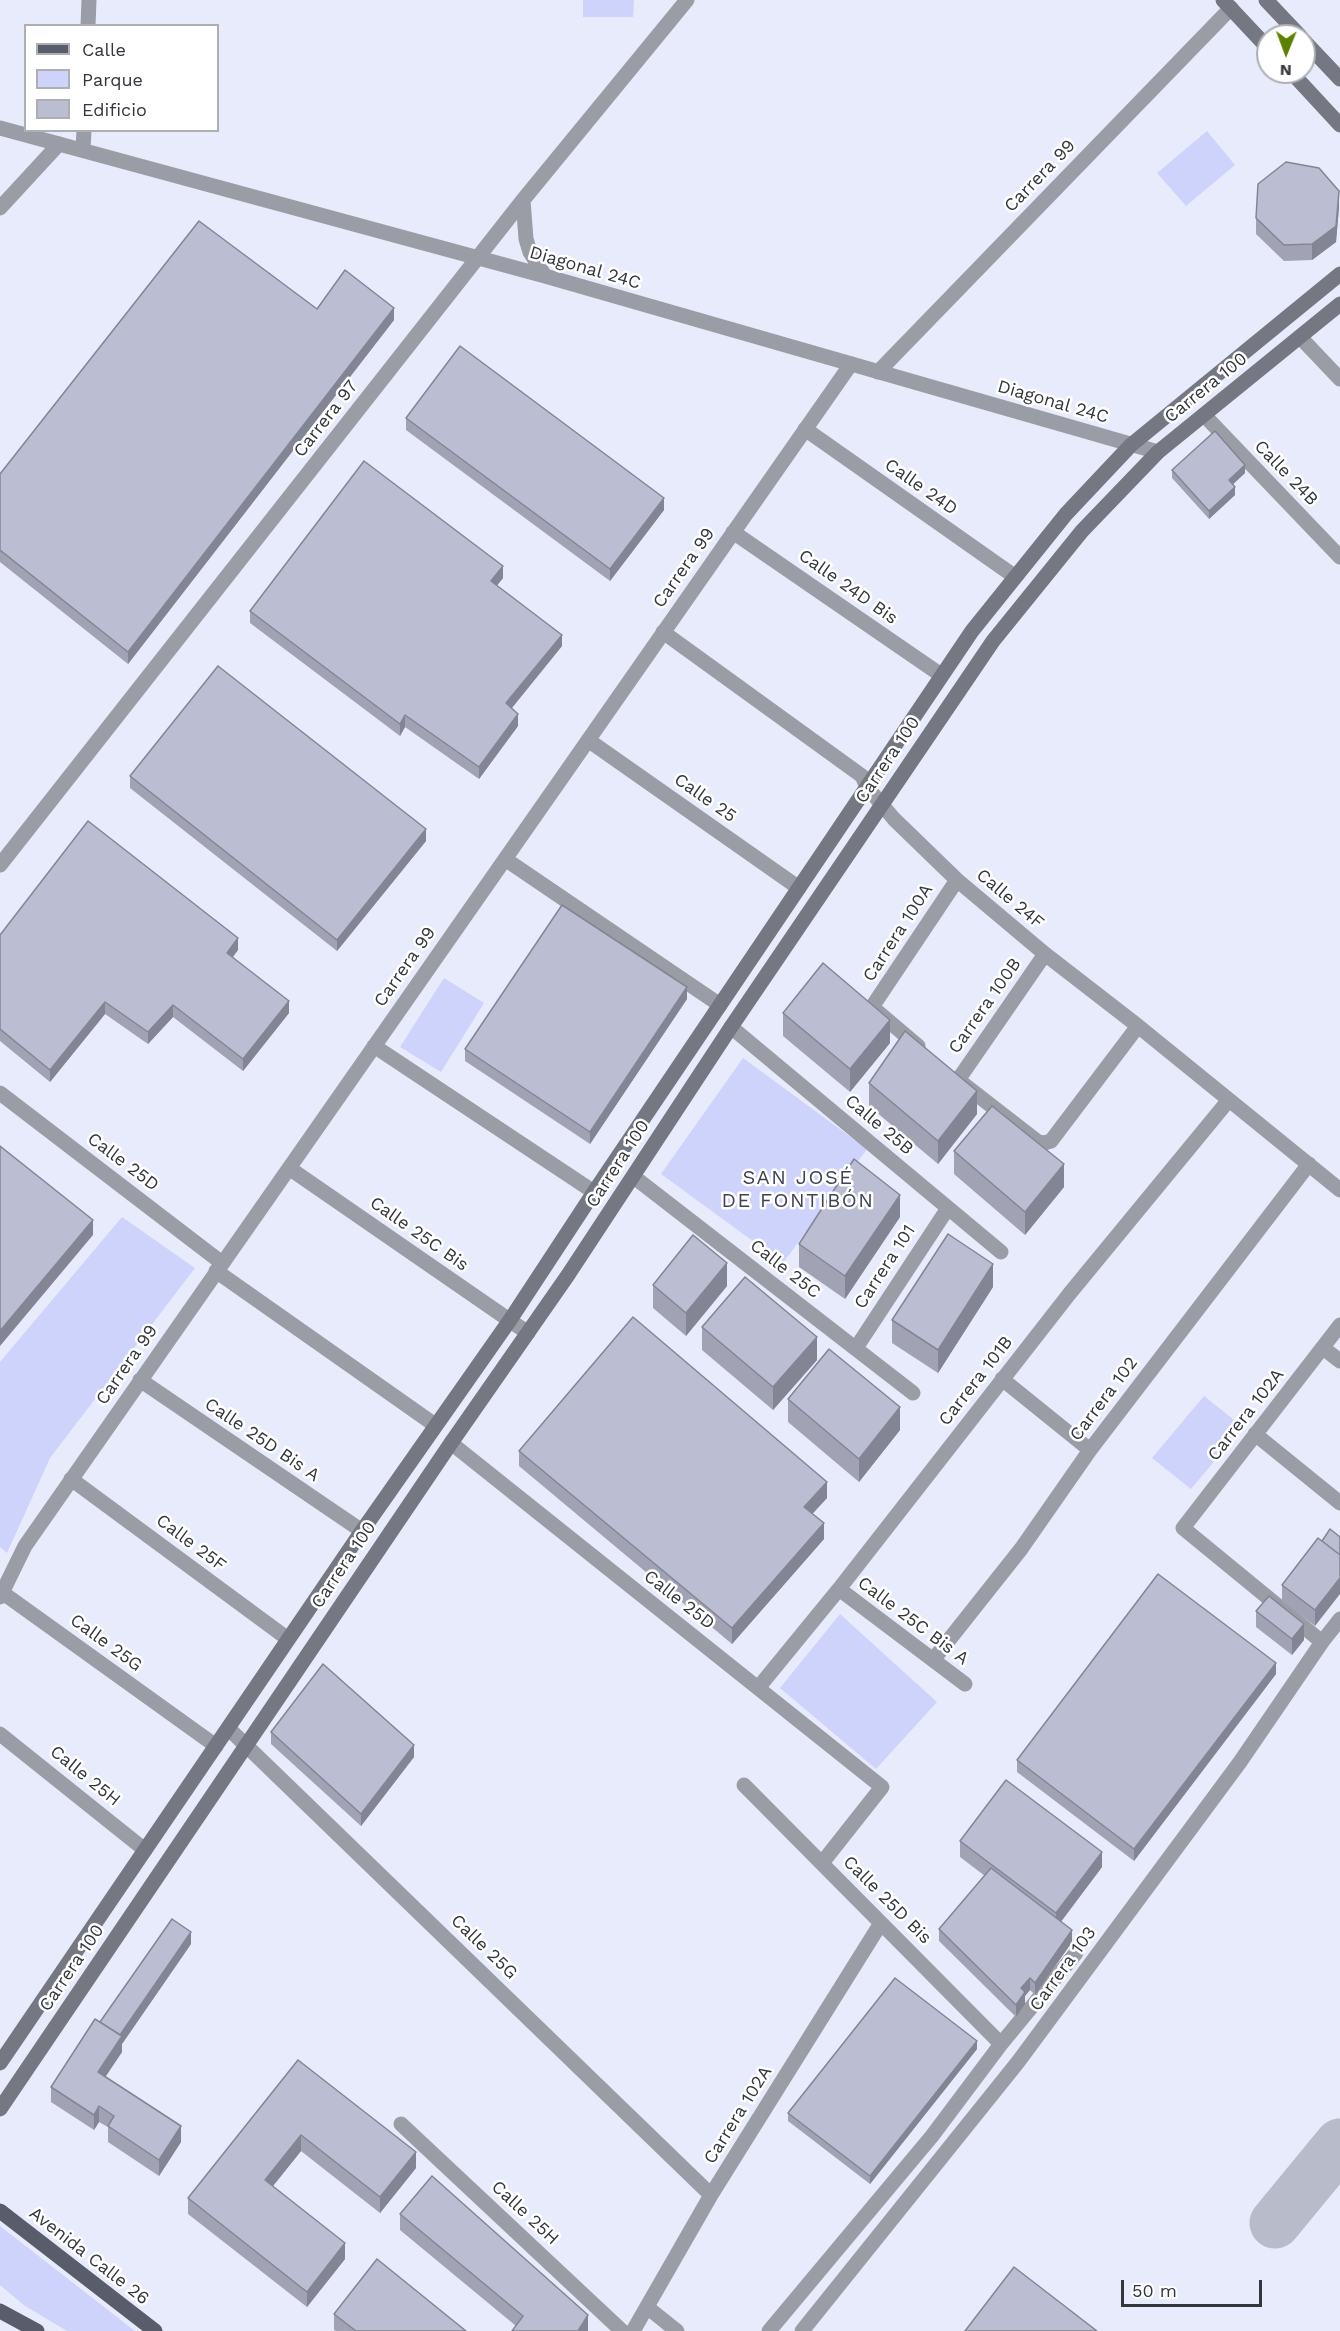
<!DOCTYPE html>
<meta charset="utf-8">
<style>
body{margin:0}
#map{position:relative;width:1340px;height:2331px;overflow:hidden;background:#e8ebfc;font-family:"Work Sans",sans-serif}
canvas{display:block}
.legend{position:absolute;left:24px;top:24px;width:195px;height:108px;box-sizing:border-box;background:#fff;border:2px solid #aeafb2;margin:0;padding:8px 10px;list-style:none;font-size:18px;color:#34363e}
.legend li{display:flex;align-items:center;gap:12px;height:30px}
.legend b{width:30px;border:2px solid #aeafb2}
.north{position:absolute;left:1256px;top:24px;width:60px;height:60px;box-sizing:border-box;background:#fff;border:2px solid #aeafb2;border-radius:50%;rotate:181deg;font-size:16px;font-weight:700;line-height:24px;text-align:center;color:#34363e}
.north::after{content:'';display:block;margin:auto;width:21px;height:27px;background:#5b8100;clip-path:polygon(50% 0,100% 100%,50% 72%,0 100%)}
.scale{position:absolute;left:1121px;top:2280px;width:141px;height:27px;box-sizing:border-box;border:3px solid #34363e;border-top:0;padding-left:8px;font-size:18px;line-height:21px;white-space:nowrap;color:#34363e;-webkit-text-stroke:4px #fff;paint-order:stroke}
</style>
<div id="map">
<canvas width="1340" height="2331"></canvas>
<ul class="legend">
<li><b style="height:8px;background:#595c6b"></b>Calle</li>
<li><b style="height:16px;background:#cdd3fa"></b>Parque</li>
<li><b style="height:16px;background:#bbbed3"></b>Edificio</li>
</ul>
<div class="north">N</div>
<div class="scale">50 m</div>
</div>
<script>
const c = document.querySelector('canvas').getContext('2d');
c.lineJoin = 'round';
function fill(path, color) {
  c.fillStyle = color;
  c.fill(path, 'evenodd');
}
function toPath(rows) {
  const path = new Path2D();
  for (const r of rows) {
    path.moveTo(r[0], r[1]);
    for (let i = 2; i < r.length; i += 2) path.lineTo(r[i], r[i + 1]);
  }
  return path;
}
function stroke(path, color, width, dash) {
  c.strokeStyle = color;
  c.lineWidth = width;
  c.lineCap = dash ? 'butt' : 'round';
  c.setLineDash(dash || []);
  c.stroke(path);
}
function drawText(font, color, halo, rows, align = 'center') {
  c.font = font + ' "Work Sans",sans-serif';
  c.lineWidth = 5;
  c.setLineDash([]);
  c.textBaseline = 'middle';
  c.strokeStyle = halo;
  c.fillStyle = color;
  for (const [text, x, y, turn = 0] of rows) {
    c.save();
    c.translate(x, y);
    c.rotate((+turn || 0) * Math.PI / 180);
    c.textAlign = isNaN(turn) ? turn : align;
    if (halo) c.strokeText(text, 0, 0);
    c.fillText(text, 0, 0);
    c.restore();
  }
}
const green = toPath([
 [583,0,634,0,633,17,583,17],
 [1207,131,1235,165,1186,206,1157,173],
 [444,978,484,1003,441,1072,400,1047],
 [743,1058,867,1149,783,1263,661,1174],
 [122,1217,195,1268,50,1458,7,1553,0,1547,0,1362],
 [1204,1396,1243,1427,1191,1489,1152,1458],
 [840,1614,937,1702,876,1769,780,1688],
 [0,2226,135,2331,67,2331,25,2306,0,2285]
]);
const taxiway = toPath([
 [1275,2223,1340,2144]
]);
const minor = toPath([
 [88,26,89,0],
 [83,150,84,130],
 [0,208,59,144],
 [1300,337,1340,379],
 [878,372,1231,8],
 [1204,415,1340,557],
 [805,429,1014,576],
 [733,532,941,675],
 [663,632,862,776,867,787,894,819,957,880,1045,954,1138,1026,1340,1190],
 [588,740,799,888],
 [505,859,720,1005],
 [731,1027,1001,1252],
 [374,1046,594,1192],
 [918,1046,872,1007,957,880],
 [958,1080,1045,954],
 [962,1083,1038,1142,1044,1143,1051,1141,1138,1026],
 [0,1093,222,1263],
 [289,1168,528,1333],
 [634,1177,913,1393],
 [216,1271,435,1425],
 [856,1348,948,1208],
 [1323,1348,1340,1361],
 [1002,1379,1090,1450],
 [140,1380,362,1531],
 [1255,1434,1340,1503],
 [451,1443,882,1787,822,1863],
 [71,1479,288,1639],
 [839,1589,965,1684],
 [3,1593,216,1746],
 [0,1597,25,1546,851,364],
 [1322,1642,1183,1528,1340,1325],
 [933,1660,1021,1549,1090,1450,1309,1164],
 [758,1688,839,1589,1070,1293,1228,1101],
 [228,1728,711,2195],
 [0,1734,145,1850],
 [744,1785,1001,2044],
 [401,2124,622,2331],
 [647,2307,677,2331],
 [633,2331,711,2195,881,1923],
 [769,2331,932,2136,1001,2044,1076,1953]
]);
const tertiary = toPath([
 [0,128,545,276,1158,452],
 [523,200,526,239,530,252,545,276],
 [0,865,523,200,687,0],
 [802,2331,1018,2062,1240,1762,1322,1642,1340,1619]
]);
const secondary = toPath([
 [1223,0,1268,48],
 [1266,0,1300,36],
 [1304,41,1340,79],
 [1291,72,1340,125],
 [0,2063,362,1531,510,1320,594,1192,972,631,1066,514,1131,445,1340,274],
 [0,2109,451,1443,568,1275,731,1027,993,641,1082,531,1158,452,1340,304]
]);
const primary = toPath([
 [0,2211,155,2331],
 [0,2311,37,2331]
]);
const wall = toPath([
 [1339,207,1336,242,1312,260,1284,261,1256,234,1256,218],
 [317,309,394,320,128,664,0,562,0,474],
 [406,418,664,510,610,581,406,430],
 [1172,470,1245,473,1233,484,1235,495,1209,519,1172,478],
 [503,578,497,585,562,646,512,708,518,726,479,779,405,727,400,736,250,623,250,611],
 [130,776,426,841,337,951,130,788],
 [0,935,238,950,233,957,289,1013,243,1071,173,1017,148,1044,105,1014,50,1082,0,1041],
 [687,999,590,1144,465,1061,465,1049],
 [783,1013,890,1043,850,1092,783,1036],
 [869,1083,977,1114,938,1164,869,1106],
 [954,1151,1064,1187,1025,1235,954,1174],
 [900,1217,845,1299,799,1267,799,1244],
 [653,1285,727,1286,686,1336,653,1308],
 [993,1287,938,1373,892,1343,892,1320],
 [702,1327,817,1360,773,1410,702,1350],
 [788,1399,900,1430,859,1482,788,1422],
 [519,1451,827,1498,812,1514,824,1539,732,1644,519,1466],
 [1322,1541,1315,1626,1282,1601,1282,1585],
 [1256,1611,1304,1640,1292,1655,1256,1627],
 [1276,1674,1134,1861,1017,1772,1017,1760],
 [271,1732,414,1757,361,1826,271,1744],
 [960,1841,1102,1867,1061,1922,1072,1942,1035,1995,1030,1990,1025,1996,1025,2004,1016,2017,939,1941,939,1929,985,1876,960,1857],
 [191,1944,122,2044,122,2052,105,2077,181,2142,159,2176,108,2142,108,2127,99,2122,94,2130,51,2102,51,2087,100,2022],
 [977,2049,870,2184,788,2121,788,2113],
 [298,2060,416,2168,380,2213,301,2151,273,2186,345,2259,307,2307,188,2214,188,2198],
 [400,2214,588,2315,516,2326,400,2230],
 [334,2314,466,2331,336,2331,334,2330]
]);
const shadedWall = toPath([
 [1339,191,1339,207,1336,242,1312,260,1312,244],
 [394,308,394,320,128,664,128,652],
 [1245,465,1245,473,1229,488,1229,480],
 [1235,487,1235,495,1209,519,1209,511],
 [664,498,664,510,610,581,610,569],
 [503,566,503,578,491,593,491,581],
 [562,635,562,646,506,715,506,703],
 [518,714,518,726,479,779,479,767],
 [405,715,405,727,400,736,400,724],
 [426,829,426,841,337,951,337,940],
 [238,938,238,950,227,964,227,953],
 [687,987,687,999,590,1144,590,1132],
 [289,1001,289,1013,243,1071,243,1059],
 [105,1002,105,1014,50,1082,50,1070],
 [173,1005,173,1017,148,1044,148,1032],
 [890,1020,890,1043,850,1092,850,1069],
 [977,1091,977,1114,938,1164,938,1141],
 [1064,1164,1064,1187,1025,1235,1025,1212],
 [900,1195,900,1217,845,1299,845,1276],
 [93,1220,93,1235,0,1346,0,1331],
 [727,1263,727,1286,686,1336,686,1313],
 [993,1264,993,1287,938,1373,938,1350],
 [817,1337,817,1360,773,1410,773,1387],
 [900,1407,900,1430,859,1482,859,1459],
 [827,1482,827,1498,804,1523,804,1507],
 [824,1523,824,1539,732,1644,732,1628],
 [1340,1578,1340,1594,1315,1626,1315,1610],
 [1304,1624,1304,1640,1292,1655,1292,1639],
 [1276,1663,1276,1674,1134,1861,1134,1849],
 [414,1745,414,1757,361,1826,361,1814],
 [1102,1852,1102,1867,1056,1928,1056,1913],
 [1072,1930,1072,1942,1035,1995,1035,1983],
 [191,1932,191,1944,122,2044,122,2052,98,2088,98,2072,119,2036],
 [1030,1978,1030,1990,1025,1996,1025,2004,1016,2017,1016,2005,1021,1988],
 [977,2041,977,2049,870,2184,870,2176],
 [99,2106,99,2122,94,2130,94,2115],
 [181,2126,181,2142,159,2176,159,2160],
 [301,2135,301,2151,265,2196,265,2180],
 [416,2152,416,2168,380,2213,380,2197],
 [345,2243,345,2259,307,2307,307,2292],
 [588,2315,588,2331,578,2331]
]);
const building = toPath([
 [1286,162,1319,168,1339,191,1336,226,1312,244,1284,245,1256,218,1258,184,1286,162],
 [199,221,317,309,345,270,394,308,128,652,0,550,0,474,199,221],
 [460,346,664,498,610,569,406,418,460,346],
 [1215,431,1245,465,1229,480,1235,487,1209,511,1172,470,1215,431],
 [364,461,503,566,491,581,562,635,506,703,518,714,479,767,405,715,400,724,250,611,364,461],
 [218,666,426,829,337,940,130,776,218,666],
 [88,821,238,938,227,953,289,1001,243,1059,173,1005,148,1032,105,1002,50,1070,0,1029,0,935,88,821],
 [562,905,687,987,590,1132,465,1049,562,905],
 [823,963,890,1020,850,1069,783,1013,823,963],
 [905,1031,977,1091,938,1141,869,1083,905,1031],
 [992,1106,1064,1164,1025,1212,954,1151,992,1106],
 [0,1146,93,1220,0,1331,0,1146],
 [854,1159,900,1195,845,1276,799,1244,854,1159],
 [948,1234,993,1264,938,1350,892,1320,948,1234],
 [693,1235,727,1263,686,1313,653,1285,693,1235],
 [745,1277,817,1337,773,1387,702,1327,745,1277],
 [633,1317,827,1482,804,1507,824,1523,732,1628,519,1451,633,1317],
 [829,1349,900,1407,859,1459,788,1399,829,1349],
 [1330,1529,1340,1537,1340,1555,1322,1541,1330,1529],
 [1318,1538,1340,1555,1340,1578,1315,1610,1282,1585,1318,1538],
 [1158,1574,1276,1663,1134,1849,1017,1760,1158,1574],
 [1269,1596,1304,1624,1292,1639,1256,1611,1269,1596],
 [323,1664,414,1745,361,1814,271,1732,323,1664],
 [1006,1780,1102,1852,1056,1913,960,1841,1006,1780],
 [991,1868,1072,1930,1035,1983,1030,1978,1021,1988,1025,1992,1016,2005,939,1929,991,1868],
 [172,1919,191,1932,120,2035,100,2022,172,1919],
 [895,1978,977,2041,870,2176,788,2113,895,1978],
 [95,2019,122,2036,98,2072,181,2126,159,2160,108,2126,114,2116,99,2106,94,2115,51,2087,95,2019],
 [298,2060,416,2152,380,2197,301,2135,265,2180,345,2243,307,2292,188,2198,298,2060],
 [432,2176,588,2315,578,2331,512,2331,523,2316,400,2214,432,2176],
 [377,2259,466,2331,356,2331,334,2314,377,2259],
 [1014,2267,1097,2331,965,2331,1014,2267]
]);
const streetNames = [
 ["Carrera 99",1040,176,-46],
 ["Diagonal 24C",585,268,16],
 ["Carrera 100",1206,388,-39],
 ["Diagonal 24C",1053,402,16],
 ["Carrera 97",326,419,-52],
 ["Calle 24B",1286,473,46],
 ["Calle 24D",921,487,35],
 ["Carrera 99",684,568,-55],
 ["Calle 24D Bis",848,587,35],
 ["Carrera 100",888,760,-56],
 ["Calle 25",705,798,35],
 ["Calle 24F",1010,899,40],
 ["Carrera 100A",898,933,-57],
 ["Carrera 99",405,967,-55],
 ["Carrera 100B",985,1006,-55],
 ["Calle 25B",879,1125,40],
 ["Calle 25D",123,1162,37],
 ["Carrera 100",618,1164,-57],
 ["Calle 25C Bis",419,1234,35],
 ["Carrera 101",885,1267,-57],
 ["Calle 25C",785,1269,38],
 ["Carrera 99",127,1365,-55],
 ["Carrera 101B",976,1381,-52],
 ["Carrera 102",1104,1399,-53],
 ["Carrera 102A",1246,1415,-52],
 ["Calle 25D Bis A",262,1440,34],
 ["Calle 25F",191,1543,37],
 ["Carrera 100",344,1565,-56],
 ["Calle 25D",679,1600,38],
 ["Calle 25C Bis A",913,1621,37],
 ["Calle 25G",106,1643,36],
 ["Calle 25H",85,1776,39],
 ["Calle 25D Bis",887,1900,45],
 ["Calle 25G",484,1947,44],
 ["Carrera 100",72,1968,-56],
 ["Carrera 103",1063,1969,-54],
 ["Carrera 102A",738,2115,-58],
 ["Calle 25H",525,2213,43],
 ["Avenida Calle 26",89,2256,38]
];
const neighbourhoodNames = [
 ["SAN JOSÉ",798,1178],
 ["DE FONTIBÓN",798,1201]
];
fill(green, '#cdd3fa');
stroke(taxiway, '#b8bbca', 51);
stroke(minor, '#9b9da6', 15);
stroke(tertiary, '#9b9da6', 15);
stroke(secondary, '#757783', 15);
stroke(primary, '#595c6b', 15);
fill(wall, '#a1a3b5');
fill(shadedWall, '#838594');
fill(building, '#bbbed3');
stroke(building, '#838594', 1.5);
drawText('18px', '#34363e', '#fff', streetNames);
c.letterSpacing = '1.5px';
drawText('20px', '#3f4252', '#fff', neighbourhoodNames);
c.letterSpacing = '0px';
</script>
